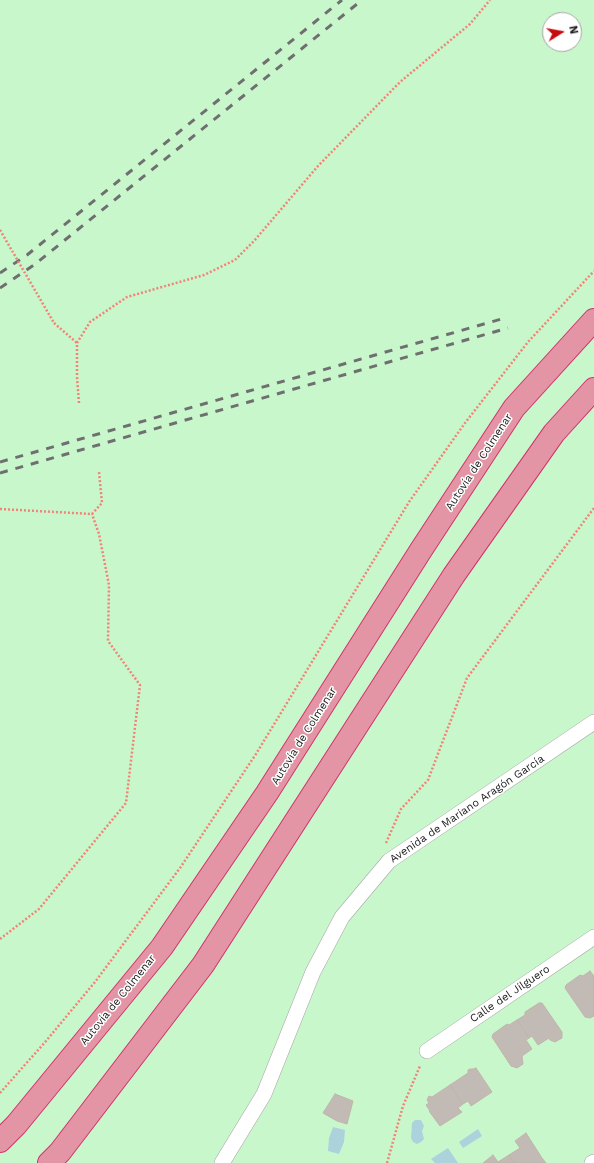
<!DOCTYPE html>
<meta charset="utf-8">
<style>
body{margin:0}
#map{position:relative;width:594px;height:1163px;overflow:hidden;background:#f1eee9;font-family:"Work Sans",sans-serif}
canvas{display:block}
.north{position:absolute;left:542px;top:12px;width:40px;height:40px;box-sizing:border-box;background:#fff;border:1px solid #a6a6a6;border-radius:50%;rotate:79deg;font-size:11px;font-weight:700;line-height:16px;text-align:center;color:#212121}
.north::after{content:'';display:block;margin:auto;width:14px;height:18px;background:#c80b0f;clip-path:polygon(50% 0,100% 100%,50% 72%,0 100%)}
</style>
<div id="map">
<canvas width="594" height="1163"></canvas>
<div class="north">N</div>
</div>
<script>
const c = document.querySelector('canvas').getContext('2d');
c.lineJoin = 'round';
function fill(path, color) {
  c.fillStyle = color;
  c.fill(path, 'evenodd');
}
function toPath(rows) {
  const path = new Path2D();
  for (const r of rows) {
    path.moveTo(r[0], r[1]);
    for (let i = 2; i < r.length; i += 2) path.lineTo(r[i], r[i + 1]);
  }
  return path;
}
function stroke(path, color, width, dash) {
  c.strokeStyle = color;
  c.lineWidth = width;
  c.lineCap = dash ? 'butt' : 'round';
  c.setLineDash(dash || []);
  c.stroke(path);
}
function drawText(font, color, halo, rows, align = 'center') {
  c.font = font + ' "Work Sans",sans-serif';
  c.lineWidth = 3;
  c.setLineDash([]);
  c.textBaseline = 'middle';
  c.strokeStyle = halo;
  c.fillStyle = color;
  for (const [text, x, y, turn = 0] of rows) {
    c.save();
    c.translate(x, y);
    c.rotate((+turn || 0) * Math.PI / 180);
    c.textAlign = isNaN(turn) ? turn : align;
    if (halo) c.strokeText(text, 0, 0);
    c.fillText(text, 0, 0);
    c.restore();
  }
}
const park = toPath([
 [0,0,594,0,594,1163,0,1163],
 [550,20,574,20,574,44,550,44]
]);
const water = toPath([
 [415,1120,421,1120,424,1126,422,1131,424,1139,421,1142,417,1144,413,1142,411,1138,412,1123],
 [333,1127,345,1130,344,1142,339,1154,328,1151,329,1138],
 [478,1129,482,1136,463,1148,459,1142],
 [448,1148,458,1163,435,1163,431,1159]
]);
const building = toPath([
 [590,971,594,976,594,1016,590,1018,585,1017,565,988,566,985,580,975,583,976,590,971],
 [539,1003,542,1003,562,1032,562,1038,555,1042,550,1040,549,1038,538,1045,532,1036,529,1038,517,1020,525,1015,525,1012,539,1003],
 [517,1020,529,1038,526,1040,532,1049,522,1056,523,1064,517,1068,511,1066,492,1037,493,1034,507,1024,509,1025,517,1020],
 [476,1068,492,1092,471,1106,468,1101,463,1104,450,1085,468,1073,468,1070,470,1069,473,1069,476,1068],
 [450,1085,463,1104,458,1108,462,1112,440,1126,429,1111,430,1111,426,1105,429,1103,427,1100,429,1096,432,1097,450,1085],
 [335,1094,353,1101,347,1124,337,1121,323,1113,335,1094],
 [526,1133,542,1158,546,1163,514,1163,509,1155,520,1148,515,1141,526,1133],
 [493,1155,498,1162,509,1155,514,1163,483,1163,493,1155]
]);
const path = toPath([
 [54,323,77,343],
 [79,403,77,377,77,343,90,322,127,297,204,275,235,260,254,241,318,166,400,82,470,24,490,0],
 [0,509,92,514,102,503,99,472],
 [386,843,401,809,428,780,467,678,594,508],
 [0,939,39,909,126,803,140,685,108,641,109,585,99,534,92,514],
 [0,1093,46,1041,95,982,180,868,256,754,409,502,465,423,528,342,594,271],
 [387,1163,403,1106,420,1066]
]);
const street = toPath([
 [427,1051,594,937],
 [222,1163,264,1094,313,972,342,917,389,861,594,722],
 [592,1163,594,1162]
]);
const highway = toPath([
 [0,1141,16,1125,162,947,267,793,421,550,514,408,594,320],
 [49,1163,60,1152,203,965,454,575,554,433,594,389]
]);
const rail = toPath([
 [0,273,27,255,342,0],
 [0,288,34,265,362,0],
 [0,462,505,318],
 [0,473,508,328]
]);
const pathBridge = toPath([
 [0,230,54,323]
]);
const streetNames = [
 ["Autovía de Colmenar",479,462,-57],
 ["Autovía de Colmenar",304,736,-58],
 ["Avenida de Mariano Aragón García",467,809,-34],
 ["Calle del Jilguero",510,994,-34],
 ["Autovía de Colmenar",118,1000,-51]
];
fill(park, '#c9f7cc');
fill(water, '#acd2dc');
fill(building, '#c2bab5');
stroke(building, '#c2b5ab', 1);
stroke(street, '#a5a5a5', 16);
stroke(highway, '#d3326c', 24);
stroke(path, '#f38278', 2.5, [2, 2]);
stroke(street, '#fff', 15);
stroke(highway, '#e395a5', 22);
stroke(rail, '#6f6f6f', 3, [8, 8]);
stroke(pathBridge, '#f38278', 2.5, [2, 2]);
drawText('11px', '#212121', '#fff', streetNames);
</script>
